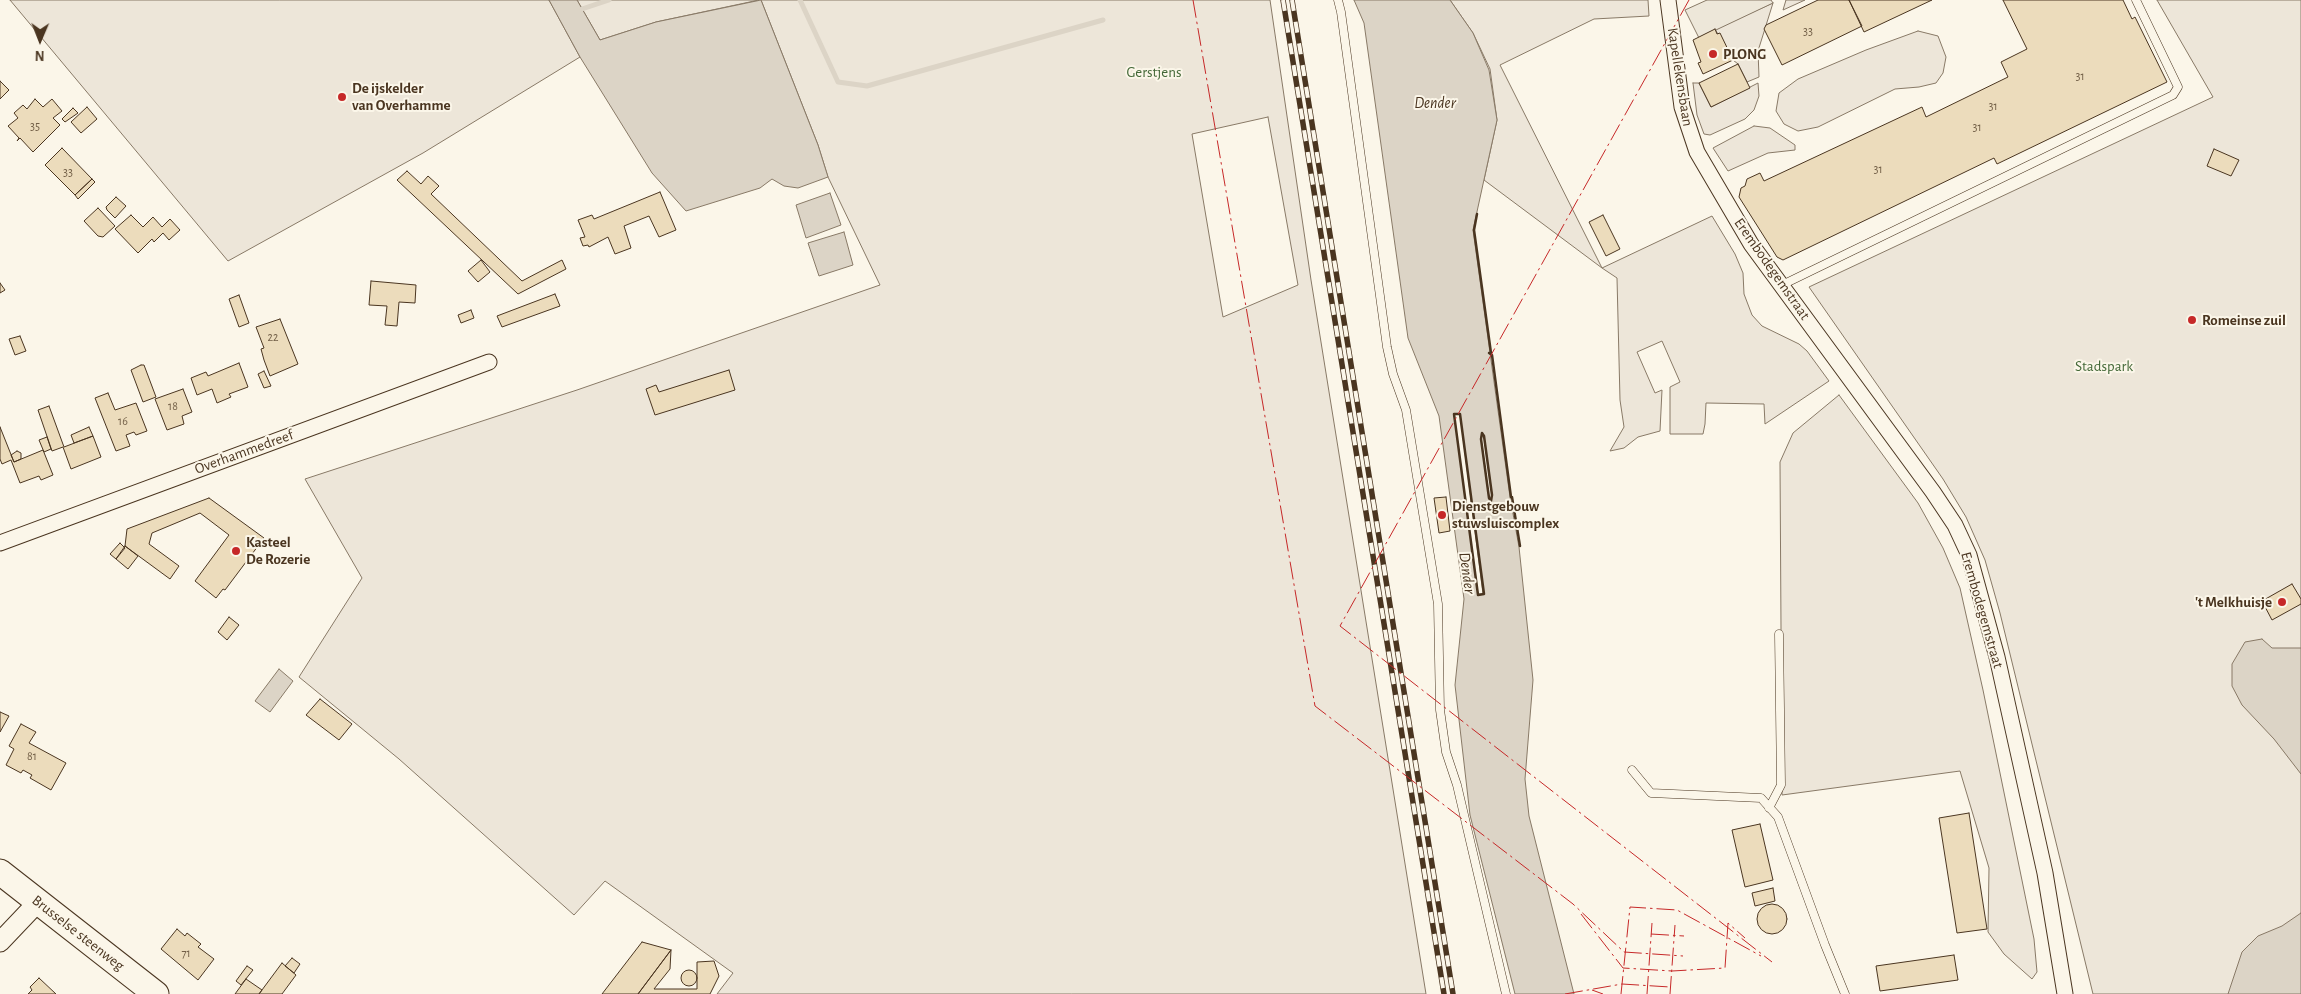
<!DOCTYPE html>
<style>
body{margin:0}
#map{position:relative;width:2301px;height:994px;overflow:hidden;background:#fbf6e9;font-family:"Alegreya Sans",sans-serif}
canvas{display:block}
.north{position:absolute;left:15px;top:15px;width:50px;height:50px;-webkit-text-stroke:4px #fbf6e9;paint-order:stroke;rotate:181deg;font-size:14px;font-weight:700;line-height:20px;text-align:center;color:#4a3520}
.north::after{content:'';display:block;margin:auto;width:18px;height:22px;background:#4a3520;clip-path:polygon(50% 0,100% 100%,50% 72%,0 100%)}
</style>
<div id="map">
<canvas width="2301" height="994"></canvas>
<div class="north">N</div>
</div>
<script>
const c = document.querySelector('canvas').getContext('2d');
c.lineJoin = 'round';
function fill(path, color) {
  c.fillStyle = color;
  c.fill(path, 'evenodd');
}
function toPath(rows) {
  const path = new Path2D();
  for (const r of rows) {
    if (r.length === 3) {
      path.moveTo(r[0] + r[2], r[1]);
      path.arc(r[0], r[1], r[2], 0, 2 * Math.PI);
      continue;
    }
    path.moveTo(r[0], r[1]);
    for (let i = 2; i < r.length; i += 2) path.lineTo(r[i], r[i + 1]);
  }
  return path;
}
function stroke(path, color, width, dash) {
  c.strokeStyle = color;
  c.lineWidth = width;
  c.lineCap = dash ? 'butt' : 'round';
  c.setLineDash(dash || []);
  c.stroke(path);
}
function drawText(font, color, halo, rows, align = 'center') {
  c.font = font + ' "Alegreya Sans",sans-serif';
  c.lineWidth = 4;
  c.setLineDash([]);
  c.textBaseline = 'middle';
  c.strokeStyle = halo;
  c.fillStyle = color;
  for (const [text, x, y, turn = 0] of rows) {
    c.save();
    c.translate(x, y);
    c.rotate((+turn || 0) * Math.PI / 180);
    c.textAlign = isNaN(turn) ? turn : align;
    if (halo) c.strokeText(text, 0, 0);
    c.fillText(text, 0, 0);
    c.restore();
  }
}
const green = toPath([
 [10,0,549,0,580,57,423,153,228,261,10,0],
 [577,0,759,0,656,22,600,40,577,0],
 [761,0,1270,0,1311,280,1426,994,717,994,733,973,605,881,574,915,399,759,299,677,362,578,305,479,577,390,880,285,828,177,818,145,761,0],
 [1268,117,1298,285,1223,317,1192,134,1268,117],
 [1450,0,1648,0,1649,16,1594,19,1500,65,1602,268,1712,216,1735,254,1743,273,1744,294,1752,315,1762,326,1799,344,1807,351,1829,381,1765,424,1764,404,1706,403,1705,424,1703,434,1670,434,1670,387,1680,382,1662,341,1637,352,1655,393,1662,390,1660,431,1638,437,1624,448,1610,451,1624,427,1620,400,1617,278,1602,268,1484,180,1497,120,1490,69,1473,33,1450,0],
 [1786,0,1805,0,1783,10,1786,0],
 [2157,0,2301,0,2301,994,2093,994,2000,613,1985,560,1966,517,1943,479,1809,287,2213,97,2157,0],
 [1773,3,1758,51,1759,77,1747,82,1738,64,1733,60,1715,29,1773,3],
 [1918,31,1938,36,1946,57,1943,73,1936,83,1919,87,1895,89,1818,127,1798,131,1784,124,1776,111,1779,93,1798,79,1866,50,1918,31],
 [1693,83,1699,83,1711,107,1758,83,1759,96,1754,110,1745,119,1710,135,1704,134,1697,115,1693,83],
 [1754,126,1770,128,1795,145,1795,150,1768,153,1728,171,1713,148,1754,126],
 [1839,395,1918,503,1943,548,1960,588,1983,690,2034,939,2037,972,2032,979,2004,954,1988,932,1989,868,1960,771,1782,795,1780,462,1793,433,1839,395]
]);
const parking = toPath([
 [1707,0,1771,0,1773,3,1699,38,1685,10,1707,0]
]);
const water = toPath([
 [549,0,577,0,600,40,656,22,761,0,818,145,828,177,798,188,784,186,772,179,760,188,686,211,652,173,580,57,549,0],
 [1354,0,1450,0,1473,33,1489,70,1497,120,1473,230,1510,497,1519,547,1533,680,1525,779,1529,816,1574,994,1515,994,1470,815,1455,685,1464,599,1439,416,1408,338,1364,23,1354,0],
 [1454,414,1460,414,1483,594,1478,594,1454,414],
 [1482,433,1484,436,1492,495,1491,500,1489,498,1481,439,1482,433],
 [830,193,841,225,806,238,796,205,830,193],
 [844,232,853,265,819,276,808,243,844,232],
 [2262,639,2272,648,2301,648,2301,774,2274,739,2242,705,2232,686,2232,664,2245,642,2262,639],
 [279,669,293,681,270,712,255,701,279,669],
 [2301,913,2301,994,2228,994,2242,952,2258,936,2282,926,2301,913]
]);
const stream = toPath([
 [800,0,838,82,867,86,1103,20],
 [582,9,609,0]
]);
const building = toPath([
 [1818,0,1849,0,1862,26,1782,65,1764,29,1766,25,1818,0],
 [1849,0,1932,0,1864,32,1849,0],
 [2003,0,2123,0,2132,19,2135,17,2167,82,1997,164,1994,158,1783,260,1777,257,1739,197,1741,188,1745,186,1747,179,1760,173,1764,181,1922,107,1926,117,2008,77,2001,62,2027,49,2003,0],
 [1715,29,1717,34,1720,33,1733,60,1703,74,1698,63,1701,62,1693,40,1715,29],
 [1738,64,1750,88,1711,107,1699,83,1738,64],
 [0,81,9,90,0,99,0,81],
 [35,99,43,107,52,99,62,111,53,118,60,125,33,152,20,138,17,141,19,138,8,126,18,118,14,113,23,105,27,109,35,99],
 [87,107,97,119,81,133,71,122,87,107],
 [73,108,78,113,65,122,62,119,73,108],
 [62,148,92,179,75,195,45,165,62,148],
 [2214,149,2239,160,2231,176,2207,166,2214,149],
 [407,171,421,184,428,176,439,186,431,194,522,281,562,260,566,269,518,294,397,180,407,171],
 [92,179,95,182,78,199,75,195,92,179],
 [660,192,676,230,659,237,649,216,624,226,631,248,615,254,608,237,589,247,588,245,583,246,580,238,585,237,578,220,592,215,594,219,660,192],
 [116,197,126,206,115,218,107,210,106,207,116,197],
 [98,208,115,226,103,237,98,236,84,221,98,208],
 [131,215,143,227,153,217,162,227,170,219,180,230,169,240,163,233,154,242,152,239,138,253,115,229,131,215],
 [1603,215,1620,249,1606,256,1589,222,1603,215],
 [481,260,490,272,478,282,468,271,481,260],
 [371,281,416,285,415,303,399,302,397,326,385,325,387,306,369,305,371,281],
 [0,283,5,290,0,293,0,283],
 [555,294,560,306,502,327,497,316,555,294],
 [239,295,249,323,239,327,229,299,239,295],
 [471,310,474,318,461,323,458,315,471,310],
 [280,319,298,364,270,376,264,360,261,349,264,348,256,327,280,319],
 [20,336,26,351,15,355,9,339,20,336],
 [239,363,248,387,229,394,231,397,217,403,212,389,197,395,191,378,206,372,208,376,239,363],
 [141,365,144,365,156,397,143,402,131,370,141,365],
 [729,370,735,390,655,415,646,389,656,385,659,392,729,370],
 [264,371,271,386,264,388,258,374,264,371],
 [183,389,192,412,182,416,184,424,167,430,155,399,183,389],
 [108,393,115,410,136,403,147,431,136,435,134,432,126,435,130,446,116,451,95,398,108,393],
 [49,406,64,447,93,436,101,457,71,469,63,447,52,451,38,410,49,406],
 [0,427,14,462,43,450,53,475,41,480,39,476,20,483,11,460,2,464,0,459,0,427],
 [89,427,93,436,74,443,71,435,89,427],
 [47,437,51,449,44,452,39,440,47,437],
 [17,451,21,453,21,459,14,462,11,455,17,451],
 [1446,497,1450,531,1439,533,1434,498,1446,497],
 [209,498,264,538,225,590,223,589,216,598,195,581,229,535,200,513,152,533,149,544,179,566,170,579,125,546,127,529,209,498],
 [120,543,125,548,116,559,110,554,120,543],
 [125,546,138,556,128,569,116,559,125,546],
 [2292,584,2301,599,2301,604,2272,620,2262,601,2292,584],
 [229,617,239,625,227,640,218,632,229,617],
 [320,699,352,724,339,740,306,715,320,699],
 [0,712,9,716,0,732,0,712],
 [21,724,36,732,29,743,66,763,51,790,30,778,32,775,23,770,21,773,6,765,14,749,9,746,21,724],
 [1969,813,1987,929,1957,933,1939,818,1969,813],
 [1760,824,1773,880,1745,887,1732,830,1760,824],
 [1773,888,1775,901,1755,906,1752,893,1773,888],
 [1772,919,15],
 [177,929,185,936,187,933,201,944,198,947,214,959,198,980,161,949,177,929],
 [642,942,671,950,638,994,602,994,642,942],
 [671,950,670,969,654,989,697,989,697,962,714,961,719,976,710,994,638,994,671,950],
 [1954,955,1958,980,1880,991,1876,966,1954,955],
 [292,958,300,964,294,973,285,966,292,958],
 [282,963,296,975,282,994,259,994,282,963],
 [247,966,253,970,241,985,236,981,247,966],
 [689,978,8],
 [39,978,56,994,28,994,32,990,30,987,39,978],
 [246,979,262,990,259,994,235,994,246,979]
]);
const service = toPath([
 [1338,0,1341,12,1387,347,1393,374,1406,410,1438,604,1440,710,1446,752,1457,785,1506,994],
 [1782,285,2173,95,2178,87,2136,0],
 [1632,770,1651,793,1761,798,1778,817,1825,945,1845,994],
 [1769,808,1781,785,1779,634]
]);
const minor = toPath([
 [1668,0,1682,107,1697,152,1751,244,1933,492,1955,525,1969,555,1997,657,2045,873,2065,994],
 [0,543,489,362]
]);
const tertiary = toPath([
 [0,942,38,902]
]);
const primary = toPath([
 [0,872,156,994]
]);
const rail = toPath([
 [1283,0,1444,994],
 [1292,0,1453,994]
]);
const wall = toPath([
 [1477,214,1474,230,1491,353,1489,353,1492,355,1511,497,1512,497,1520,546],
 [1454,414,1460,414,1484,594,1478,595,1454,414],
 [1482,433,1484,436,1492,495,1491,501,1489,498,1481,439,1482,433]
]);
const power = toPath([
 [1193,0,1315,706,1573,904,1624,952,1683,956],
 [1689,0,1340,626,1772,962],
 [1581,914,1623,968,1672,971,1725,968,1728,923,1745,938],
 [1651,934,1684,936],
 [1592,990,1603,994],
 [1565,994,1622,984,1670,987],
 [1621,994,1630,907,1677,910,1761,956],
 [1647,994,1652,923],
 [1670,994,1675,925]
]);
const markers = [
 [1713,54,5,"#c62828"],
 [342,97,5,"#c62828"],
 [2192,320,5,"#c62828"],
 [1442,515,5,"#c62828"],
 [236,551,5,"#c62828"],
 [2282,602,5,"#c62828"]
];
const numberNames = [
 ["33",1808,31],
 ["31",2080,76],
 ["31",1993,106],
 ["35",35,126],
 ["31",1977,127],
 ["31",1878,169],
 ["33",68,172],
 ["22",273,337],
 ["18",173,406],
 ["16",123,421],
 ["81",32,756],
 ["71",186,953]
];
const poiNames = [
 ["PLONG",1723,54],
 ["De ijskelder",352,88],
 ["van Overhamme",352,105],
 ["Romeinse zuil",2202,320],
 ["Dienstgebouw",1452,506],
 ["stuwsluiscomplex",1452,523],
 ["Kasteel",246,542],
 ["De Rozerie",246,559],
 ["'t Melkhuisje",2272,602,"right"]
];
const parkNames = [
 ["Gerstjens",1154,72],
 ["Stadspark",2104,366]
];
const streetNames = [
 ["Kapellekensbaan",1680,77,81],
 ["Erembodegemstraat",1772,269,55],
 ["Overhammedreef",244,452,-20],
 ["Erembodegemstraat",1982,610,74],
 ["Brusselse steenweg",78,933,38]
];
const waterNames = [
 ["Dender",1435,103],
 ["Dender",1467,573,82]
];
fill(green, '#ede6d9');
stroke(green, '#887966', 1);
fill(parking, '#ede7d9');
stroke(parking, '#887966', 1);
fill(water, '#dcd4c6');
stroke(water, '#887966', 1);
stroke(stream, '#dcd4c6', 5);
fill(building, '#ecdcbc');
stroke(building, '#4a3520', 1);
stroke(service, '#4a3520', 9);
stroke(minor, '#4a3520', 17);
stroke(tertiary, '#4a3520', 21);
stroke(primary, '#4a3520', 27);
stroke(service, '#fbf6e9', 8);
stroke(minor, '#fbf6e9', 15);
stroke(tertiary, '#fbf6e9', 19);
stroke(primary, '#fbf6e9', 25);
stroke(rail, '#4a3520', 5.5);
stroke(rail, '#fbf6e9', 4, [11]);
stroke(wall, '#4a3520', 2.5);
stroke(power, '#c62828', 1, [18, 4, 2.5, 4]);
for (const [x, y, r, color] of markers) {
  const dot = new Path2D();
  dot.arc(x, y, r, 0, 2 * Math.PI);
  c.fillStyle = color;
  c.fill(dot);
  stroke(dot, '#fbf6e9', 2);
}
drawText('12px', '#725f47', null, numberNames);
drawText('bold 15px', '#4a3520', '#fbf6e9', poiNames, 'left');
drawText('15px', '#436837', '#fbf6e9', parkNames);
drawText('15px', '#4a3520', '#fbf6e9', streetNames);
drawText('italic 16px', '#4a3520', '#fbf6e9', waterNames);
</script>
